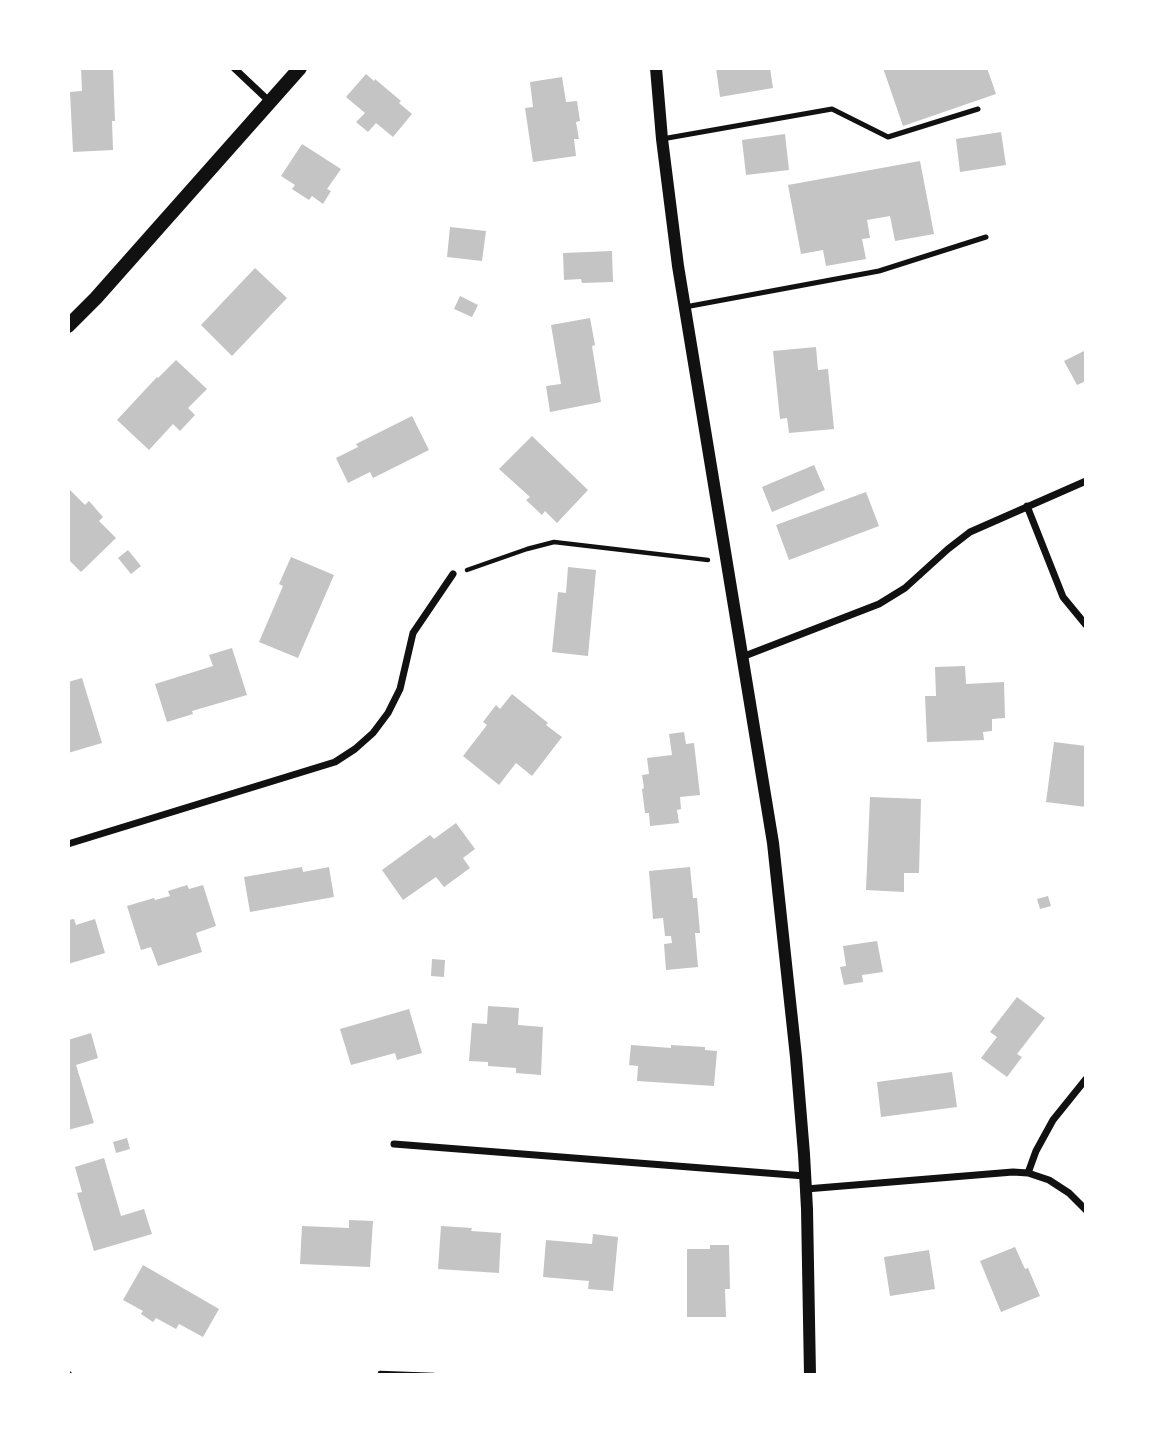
<!DOCTYPE html>
<style>
body{margin:0}
#map{position:relative;width:1154px;height:1443px;overflow:hidden;background:#fff;font-family:Quicksand,sans-serif}
canvas{display:block}
.frame{position:absolute;inset:0;border:70px solid #fff;pointer-events:none}
</style>
<div id="map">
<canvas width="1154" height="1443"></canvas>
<div class="frame"></div>
</div>
<script>
const c = document.querySelector('canvas').getContext('2d');
c.lineJoin = 'round';
function fill(path, color) {
  c.fillStyle = color;
  c.fill(path, 'evenodd');
}
function toPath(rows) {
  const path = new Path2D();
  for (const r of rows) {
    path.moveTo(r[0], r[1]);
    for (let i = 2; i < r.length; i += 2) path.lineTo(r[i], r[i + 1]);
  }
  return path;
}
function stroke(path, color, width, dash) {
  c.strokeStyle = color;
  c.lineWidth = width;
  c.lineCap = dash ? 'butt' : 'round';
  c.setLineDash(dash || []);
  c.stroke(path);
}
const building = toPath([
 [81,68,113,68,115,121,112,121,113,150,73,152,70,92,82,91],
 [716,68,770,68,773,88,720,97],
 [883,68,987,68,996,94,903,126],
 [366,74,374,81,375,79,401,101,399,103,412,114,393,137,376,123,368,132,356,122,365,113,346,97],
 [562,77,566,102,577,101,580,121,576,122,579,139,574,139,576,156,533,162,525,108,533,107,530,82],
 [1001,132,1006,165,960,172,956,139],
 [785,134,789,170,746,175,742,140],
 [302,144,341,169,327,189,331,191,323,204,312,196,309,200,292,189,295,185,281,176],
 [920,161,934,234,895,241,890,216,867,220,870,238,862,239,866,259,826,266,823,250,801,254,788,185],
 [450,227,486,231,482,261,447,257],
 [612,251,613,282,582,283,581,279,564,280,563,253],
 [255,268,287,298,232,356,201,325],
 [460,296,478,305,472,317,454,309],
 [590,318,595,345,592,346,601,402,550,412,546,386,561,384,551,325],
 [816,347,818,370,828,369,834,429,789,433,787,418,780,419,773,351],
 [1086,350,1086,381,1077,385,1064,361],
 [176,360,207,389,188,408,195,415,180,431,173,424,149,450,117,420,157,377,158,378],
 [412,416,429,450,373,478,370,472,348,483,336,458,358,447,356,444],
 [532,436,588,490,557,523,545,511,542,515,526,500,530,497,499,469],
 [814,465,825,490,772,512,762,487],
 [68,488,85,505,89,501,103,517,99,521,116,538,81,572,68,559],
 [866,492,879,526,789,560,776,525],
 [128,550,141,566,131,574,118,558],
 [291,557,334,575,298,658,259,642,283,586,279,584],
 [568,567,596,570,588,656,552,652,558,592,566,593],
 [232,648,247,695,192,711,193,714,167,722,155,684,213,666,209,655],
 [965,666,966,684,1004,682,1005,718,992,719,992,731,983,732,984,740,927,742,925,696,936,696,935,667],
 [82,678,102,743,68,753,68,682],
 [512,694,548,723,546,725,562,737,532,776,516,763,499,785,463,756,487,725,483,722,496,705,500,709],
 [684,732,686,744,694,743,700,795,680,797,681,809,677,810,679,823,650,826,649,813,645,813,642,789,644,788,642,775,649,774,647,758,672,755,669,734],
 [1054,742,1086,746,1086,807,1046,802],
 [870,797,921,799,919,873,904,873,904,892,866,890],
 [456,823,475,849,463,858,470,868,444,887,436,877,403,900,382,870,430,835,434,839],
 [302,867,303,872,329,867,334,897,250,912,244,877],
 [690,867,693,898,697,898,700,933,695,933,698,967,666,970,664,944,672,943,671,936,665,936,663,918,653,919,649,871],
 [187,885,189,889,203,885,216,926,196,933,202,952,158,966,151,947,141,950,127,906,154,898,155,900,170,896,168,891],
 [1048,896,1051,906,1040,909,1037,899],
 [74,919,76,925,95,919,105,953,68,964,68,920],
 [877,941,883,972,862,975,863,982,844,985,840,967,846,966,843,946],
 [432,959,445,960,444,977,431,976],
 [1017,997,1045,1018,1017,1054,1022,1057,1007,1077,981,1058,997,1037,990,1032],
 [488,1006,519,1008,518,1025,543,1027,541,1075,516,1073,516,1068,488,1066,488,1062,469,1061,472,1023,487,1024],
 [409,1009,422,1053,397,1060,395,1053,351,1065,340,1029],
 [91,1033,98,1058,76,1065,94,1123,68,1130,68,1040],
 [631,1045,671,1048,671,1045,705,1047,705,1050,717,1051,714,1086,637,1081,638,1066,629,1065],
 [952,1072,957,1107,881,1117,877,1082],
 [127,1138,130,1149,116,1153,113,1142],
 [104,1158,121,1216,144,1209,152,1234,94,1251,77,1193,82,1192,75,1167],
 [349,1220,373,1221,370,1267,300,1264,302,1226,349,1228],
 [441,1226,472,1228,471,1231,501,1233,499,1273,438,1269],
 [593,1234,618,1237,613,1291,588,1289,589,1281,543,1277,546,1240,592,1244],
 [710,1245,729,1245,730,1289,725,1289,726,1317,687,1317,687,1249,710,1249],
 [1015,1247,1025,1269,1028,1268,1040,1296,1001,1312,980,1261],
 [929,1250,935,1289,890,1296,884,1257],
 [143,1265,219,1309,203,1337,179,1324,176,1329,156,1318,153,1322,141,1314,143,1311,123,1300]
]);
const path = toPath([
 [467,570,527,549,554,542,708,560],
 [380,1373,434,1375]
]);
const service = toPath([
 [662,139,832,109,888,137,978,109],
 [685,307,879,271,986,237]
]);
const minor = toPath([
 [234,68,270,102],
 [1027,506,1063,597,1086,625],
 [742,657,879,604,905,588,948,549,970,532,1086,481],
 [68,844,335,762,355,749,373,733,388,713,400,689,413,633,453,574],
 [1086,1079,1053,1120,1036,1151,1028,1173,1049,1180,1069,1193,1086,1210],
 [394,1144,805,1176],
 [806,1189,1013,1172,1028,1173],
 [68,1374,69,1375]
]);
const tertiary = toPath([
 [656,68,662,139,678,266,773,843,796,1057,804,1154,807,1209,810,1375]
]);
const secondary = toPath([
 [68,326,96,298,300,68]
]);
fill(building, '#c4c4c4');
stroke(path, '#111', 4.5);
stroke(service, '#111', 5);
stroke(minor, '#111', 7);
stroke(tertiary, '#111', 12);
stroke(secondary, '#111', 14);
</script>
